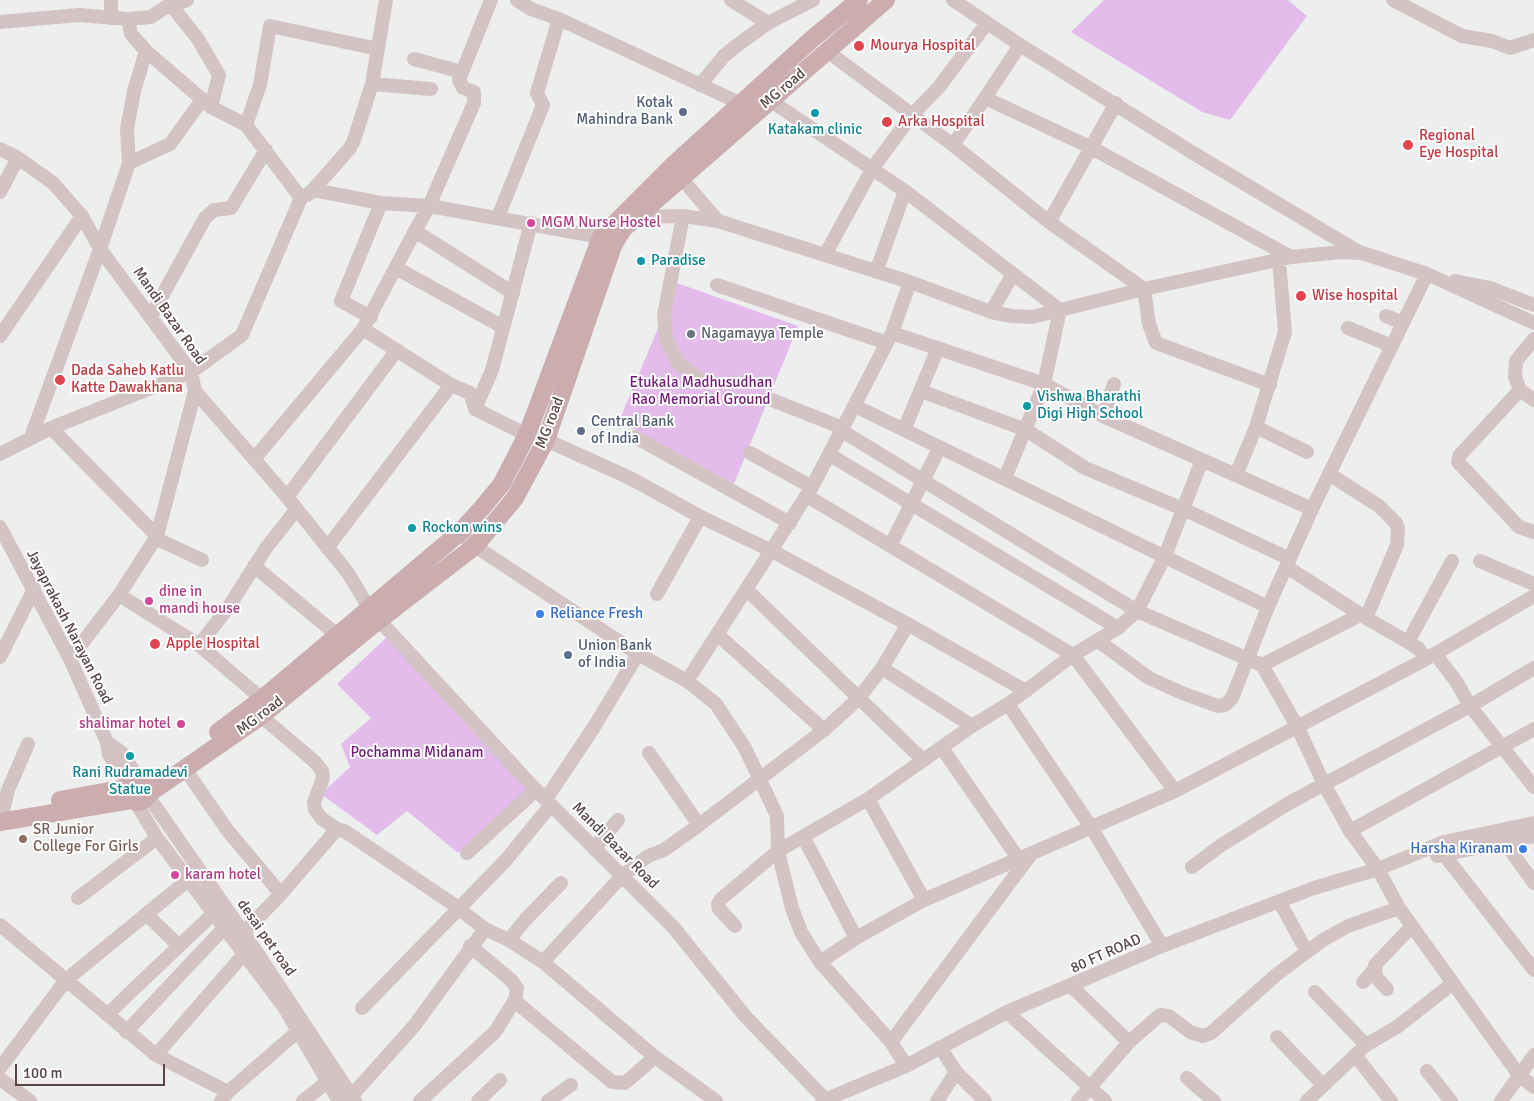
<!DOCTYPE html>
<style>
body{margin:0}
#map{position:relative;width:1534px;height:1101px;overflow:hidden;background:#edefee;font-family:Signika,sans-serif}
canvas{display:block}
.scale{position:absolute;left:15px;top:1064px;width:150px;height:22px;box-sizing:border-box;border:2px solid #594647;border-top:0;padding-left:6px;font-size:15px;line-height:18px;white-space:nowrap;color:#594647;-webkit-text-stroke:4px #fff;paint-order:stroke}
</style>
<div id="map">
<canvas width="1534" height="1101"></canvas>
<div class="scale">100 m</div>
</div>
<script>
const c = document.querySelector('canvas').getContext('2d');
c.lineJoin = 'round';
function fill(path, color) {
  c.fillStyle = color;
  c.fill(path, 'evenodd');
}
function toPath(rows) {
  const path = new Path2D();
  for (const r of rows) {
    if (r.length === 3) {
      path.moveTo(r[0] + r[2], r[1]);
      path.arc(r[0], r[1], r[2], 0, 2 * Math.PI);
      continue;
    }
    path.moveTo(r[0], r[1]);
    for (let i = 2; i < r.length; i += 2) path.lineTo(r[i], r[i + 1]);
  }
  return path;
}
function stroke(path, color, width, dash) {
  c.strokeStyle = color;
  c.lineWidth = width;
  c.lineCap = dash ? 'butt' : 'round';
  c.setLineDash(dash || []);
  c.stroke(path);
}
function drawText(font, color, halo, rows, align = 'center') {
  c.font = font + ' Signika,sans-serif';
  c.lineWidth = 4;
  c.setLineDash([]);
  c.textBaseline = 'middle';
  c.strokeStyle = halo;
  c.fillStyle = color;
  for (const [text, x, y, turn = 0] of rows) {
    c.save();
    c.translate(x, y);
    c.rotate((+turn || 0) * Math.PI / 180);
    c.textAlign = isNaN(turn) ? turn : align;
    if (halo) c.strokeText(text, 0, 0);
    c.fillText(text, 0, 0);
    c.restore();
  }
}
const green = toPath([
 [1104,0,1288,0,1307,16,1230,120,1202,112,1071,32],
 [677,283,798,326,734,484,619,421],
 [389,635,532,793,458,853,407,811,377,835,321,794,350,767,341,744,371,718,337,684]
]);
const minor = toPath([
 [517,0,531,9,559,19,742,104],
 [731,0,768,23],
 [953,0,1020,45,1193,153,1359,252],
 [1393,0,1462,36,1492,41,1510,48,1534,40],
 [171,5,198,39,219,75,211,107],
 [111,18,111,0],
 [0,22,79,15,128,19,151,17,166,7,187,0],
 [827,51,953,145,1049,222,1144,289,1149,324,1156,343,1270,385],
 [414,59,462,72],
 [372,84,431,89],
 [700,85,724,56,736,46,768,23,813,0],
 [985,98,1020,45],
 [771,101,905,191,1060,310,1044,384,1005,478],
 [246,125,260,85,270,26,378,49],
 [953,145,985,98,1090,147,1291,257],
 [0,149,18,158,53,183,82,216,0,336],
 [129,163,170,144,202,100],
 [682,179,718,221],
 [313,190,381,203,429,206,601,237],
 [0,192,18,158],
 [307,195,313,190,350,148,354,140,372,84,386,0],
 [82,216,100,249],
 [683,216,664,315,666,339,678,363,701,380],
 [498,217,543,105,537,93,559,19],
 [633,217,683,216,718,221,910,282,991,312,1012,316,1032,317,1144,289,1291,257,1342,252,1362,253,1427,274,1534,323],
 [1049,222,1116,103],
 [415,231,429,206,474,103,474,92,463,88,459,80,491,0],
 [100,249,129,163,127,129,134,91,146,51],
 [825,255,872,169,912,115,939,87,987,23],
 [396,268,503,327],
 [876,272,905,191],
 [1455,281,1490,288,1534,305],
 [717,285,887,343],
 [991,312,1013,274],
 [151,316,205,218,214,210,231,208,266,150],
 [1386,316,1403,323],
 [371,317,341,301,381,203],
 [1348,328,1392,346],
 [363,329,451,385,470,393,475,409,527,435],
 [892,333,1044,384,1103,416,1202,460],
 [1534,339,1516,361,1515,377,1520,390,1534,400],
 [1520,390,1460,455,1458,462,1519,527,1534,532],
 [921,391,1026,430,1085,468,1183,509,1290,559],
 [772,400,843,428],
 [855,406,1268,607],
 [475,409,492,370,531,223],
 [1103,416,1114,384],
 [1256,427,1307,452],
 [51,428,157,536,119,595,70,659],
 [904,430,938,348],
 [842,431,1137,611,1262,665,1297,726,1324,784,1350,831,1378,869,1399,908,1519,1075,1534,1087],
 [31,437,100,249,191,372,195,391,287,497,348,573,369,608],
 [635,437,790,523],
 [546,440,630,478,701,517,772,551,911,626,1026,691],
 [750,453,812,487],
 [0,454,51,428,191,372,242,335,301,198,246,125,211,107,146,51,131,34,128,19],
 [830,455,1118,628],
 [254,459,363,329,415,231,513,293],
 [1329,474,1379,506,1396,523,1398,529,1397,545,1366,618],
 [1236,475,1256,427,1285,332,1279,260],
 [807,496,1073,655,1175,791],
 [287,497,397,350],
 [0,527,70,659,107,742,109,755,128,782],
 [459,533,475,546,638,654,687,681,716,704,745,748,777,816,778,851,792,908,801,932,820,962,891,1042,906,1066],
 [157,536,195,391],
 [155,538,202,560],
 [890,546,940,447],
 [327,548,451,385],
 [1480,561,1534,584],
 [254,566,337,635],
 [1287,567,1366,618,1408,642,1419,649,1426,659],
 [747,590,923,760],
 [657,594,700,517],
 [119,595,199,645],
 [379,620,536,790,674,928,745,1016,825,1099],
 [718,635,824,730],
 [1097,640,1149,678,1182,693,1218,706,1225,705,1232,698,1268,607,1312,509,1427,274],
 [1408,642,1452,561],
 [1435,654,1456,681,1470,706,1534,787],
 [0,657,34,589],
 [1262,665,1360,615],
 [882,668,972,726],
 [687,681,812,487,892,333,910,282],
 [262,699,199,645,228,608,266,548,296,510],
 [1008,704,1091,827,1162,946],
 [261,716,315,762,322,771,323,778,314,802,315,810,322,819,337,829],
 [107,742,122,753,139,779],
 [942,748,1018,858],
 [649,753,699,825],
 [185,769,228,831,281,894],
 [148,796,256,951,355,1101],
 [546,799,594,727,638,654],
 [868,799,924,900],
 [135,801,157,838,284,1007,339,1101],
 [3,811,8,790,28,744],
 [1350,831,1534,729],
 [804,838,856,938],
 [1505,843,1534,883],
 [594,849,618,820],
 [467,853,536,790],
 [1437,856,1534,836],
 [1445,856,1534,970],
 [1192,867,1220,846,1289,803,1470,706,1534,668],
 [78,898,157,838],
 [1279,901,1307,952],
 [0,925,156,1055,228,1092],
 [735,926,719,909,718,904,721,899,778,851,868,799,972,726,1008,704,1073,655,1118,628,1137,611,1165,556,1202,460,1312,509],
 [243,933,281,894,337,829,346,832,450,902,485,929,509,940,543,962,655,1057,716,1101],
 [509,940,525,920,561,883],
 [470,946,511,980,517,988,515,1000,522,1007,612,1082,625,1083,655,1057],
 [543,962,622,876,648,856,664,850,699,825,824,730,858,699,882,668,908,624],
 [820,962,856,938,924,900,1175,791,1426,659,1534,596],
 [1363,982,1374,970],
 [1072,987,1129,1042,1160,1015,1169,1016,1190,1032,1203,1036,1211,1033,1276,975,1323,940,1348,926,1399,908],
 [1387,989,1376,977,1375,965,1412,926],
 [1315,992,1366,1045],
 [362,1008,506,860,551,805],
 [1007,1012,1105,1101],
 [107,1015,137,986,213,914,179,946,174,941,146,914],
 [126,1032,224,928],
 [1277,1037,1323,1085],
 [891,1042,1031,854],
 [940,1047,956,1072,985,1101],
 [156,1055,243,955],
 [1355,1055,1391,1101],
 [0,1068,66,980,188,880],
 [1427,1071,1451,1101],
 [1187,1078,1214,1101],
 [0,1079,30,1101],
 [221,1101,228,1092,305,1025],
 [303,1101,327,1082],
 [347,1101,414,1026,485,929],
 [420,1101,495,1032,515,1000],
 [478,1101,500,1080],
 [548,1101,571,1085],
 [822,1101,906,1066,1007,1012,1162,946,1314,888,1378,869,1444,842,1534,823],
 [937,1101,956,1072],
 [1078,1101,1131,1040],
 [1307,1101,1366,1045,1397,1027,1453,983],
 [1501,1101,1534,1055]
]);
const major = toPath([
 [218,732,262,699,459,533,481,509,501,485,527,435,601,237,671,167,812,39,859,0],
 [137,790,12],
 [148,794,261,716,379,620,475,546,515,498,546,440,613,246,623,229,886,0],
 [60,800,125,788],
 [0,822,131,800]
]);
const markers = [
 [859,46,6,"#e0444e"],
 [683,112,5,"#5c6f8a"],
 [815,113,5,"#0f9aa8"],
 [887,122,6,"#e0444e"],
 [1408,145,6,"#e0444e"],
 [531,223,5,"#d1479c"],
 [641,261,5,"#0f9aa8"],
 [1301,296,6,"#e0444e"],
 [691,334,5,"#6b7280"],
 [60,380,6,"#e0444e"],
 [1027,406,5,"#0f9aa8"],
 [581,431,5,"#5c6f8a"],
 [412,528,5,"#0f9aa8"],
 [149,601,5,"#d1479c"],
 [540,614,5,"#3f7fe0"],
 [155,644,6,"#e0444e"],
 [568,655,5,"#5c6f8a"],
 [181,724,5,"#d1479c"],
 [130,756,5,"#0f9aa8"],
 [23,839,5,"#8d6e63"],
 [1523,849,5,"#3f7fe0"],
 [175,875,5,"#d1479c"]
];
const healthNames = [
 ["Mourya Hospital",870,46],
 ["Arka Hospital",898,122],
 ["Regional",1419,136],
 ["Eye Hospital",1419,153],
 ["Wise hospital",1312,296],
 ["Dada Saheb Katlu",71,371],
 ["Katte Dawakhana",71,388],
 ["Apple Hospital",166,644]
];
const streetNames = [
 ["MG road",783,89,-40],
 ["Mandi Bazar Road",169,316,55],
 ["MG road",550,423,-69],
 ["Jayaprakash Narayan Road",69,627,63],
 ["MG road",260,716,-37],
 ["Mandi Bazar Road",615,846,45],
 ["desai pet road",266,938,55],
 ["80 FT ROAD",1106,954,-24]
];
const serviceNames = [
 ["Kotak",673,103,"right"],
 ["Mahindra Bank",673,120,"right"],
 ["Central Bank",591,422],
 ["of India",591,439],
 ["Union Bank",578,646],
 ["of India",578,663]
];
const cultureNames = [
 ["Katakam clinic",815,130,"center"],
 ["Paradise",651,261],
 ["Vishwa Bharathi",1037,397],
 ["Digi High School",1037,414],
 ["Rockon wins",422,528],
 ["Rani Rudramadevi",130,773,"center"],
 ["Statue",130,790,"center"]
];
const hotelNames = [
 ["MGM Nurse Hostel",541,223],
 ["dine in",159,592],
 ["mandi house",159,609],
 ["shalimar hotel",171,724,"right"],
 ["karam hotel",185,875]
];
const worshipNames = [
 ["Nagamayya Temple",701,334]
];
const parkNames = [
 ["Etukala Madhusudhan",701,383],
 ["Rao Memorial Ground",701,400],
 ["Pochamma Midanam",417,753]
];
const shopNames = [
 ["Reliance Fresh",550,614],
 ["Harsha Kiranam",1513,849,"right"]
];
const educationNames = [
 ["SR Junior",33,830],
 ["College For Girls",33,847]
];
fill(green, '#e4bcec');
stroke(minor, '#d4c3c5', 14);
stroke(major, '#cbadaf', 18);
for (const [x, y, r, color] of markers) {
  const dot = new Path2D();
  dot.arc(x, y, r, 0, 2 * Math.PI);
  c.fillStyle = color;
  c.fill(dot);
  stroke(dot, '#fff', 2);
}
drawText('15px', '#be3a42', '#fff', healthNames, 'left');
drawText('15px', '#594647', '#fff', streetNames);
drawText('15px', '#4e5e75', '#fff', serviceNames, 'left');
drawText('15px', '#0d838f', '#fff', cultureNames, 'left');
drawText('15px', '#b23c85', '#fff', hotelNames, 'left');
drawText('15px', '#5b616d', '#fff', worshipNames, 'left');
drawText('15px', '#721a77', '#fff', parkNames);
drawText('15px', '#366cbe', '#fff', shopNames, 'left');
drawText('15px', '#785e54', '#fff', educationNames, 'left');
</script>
